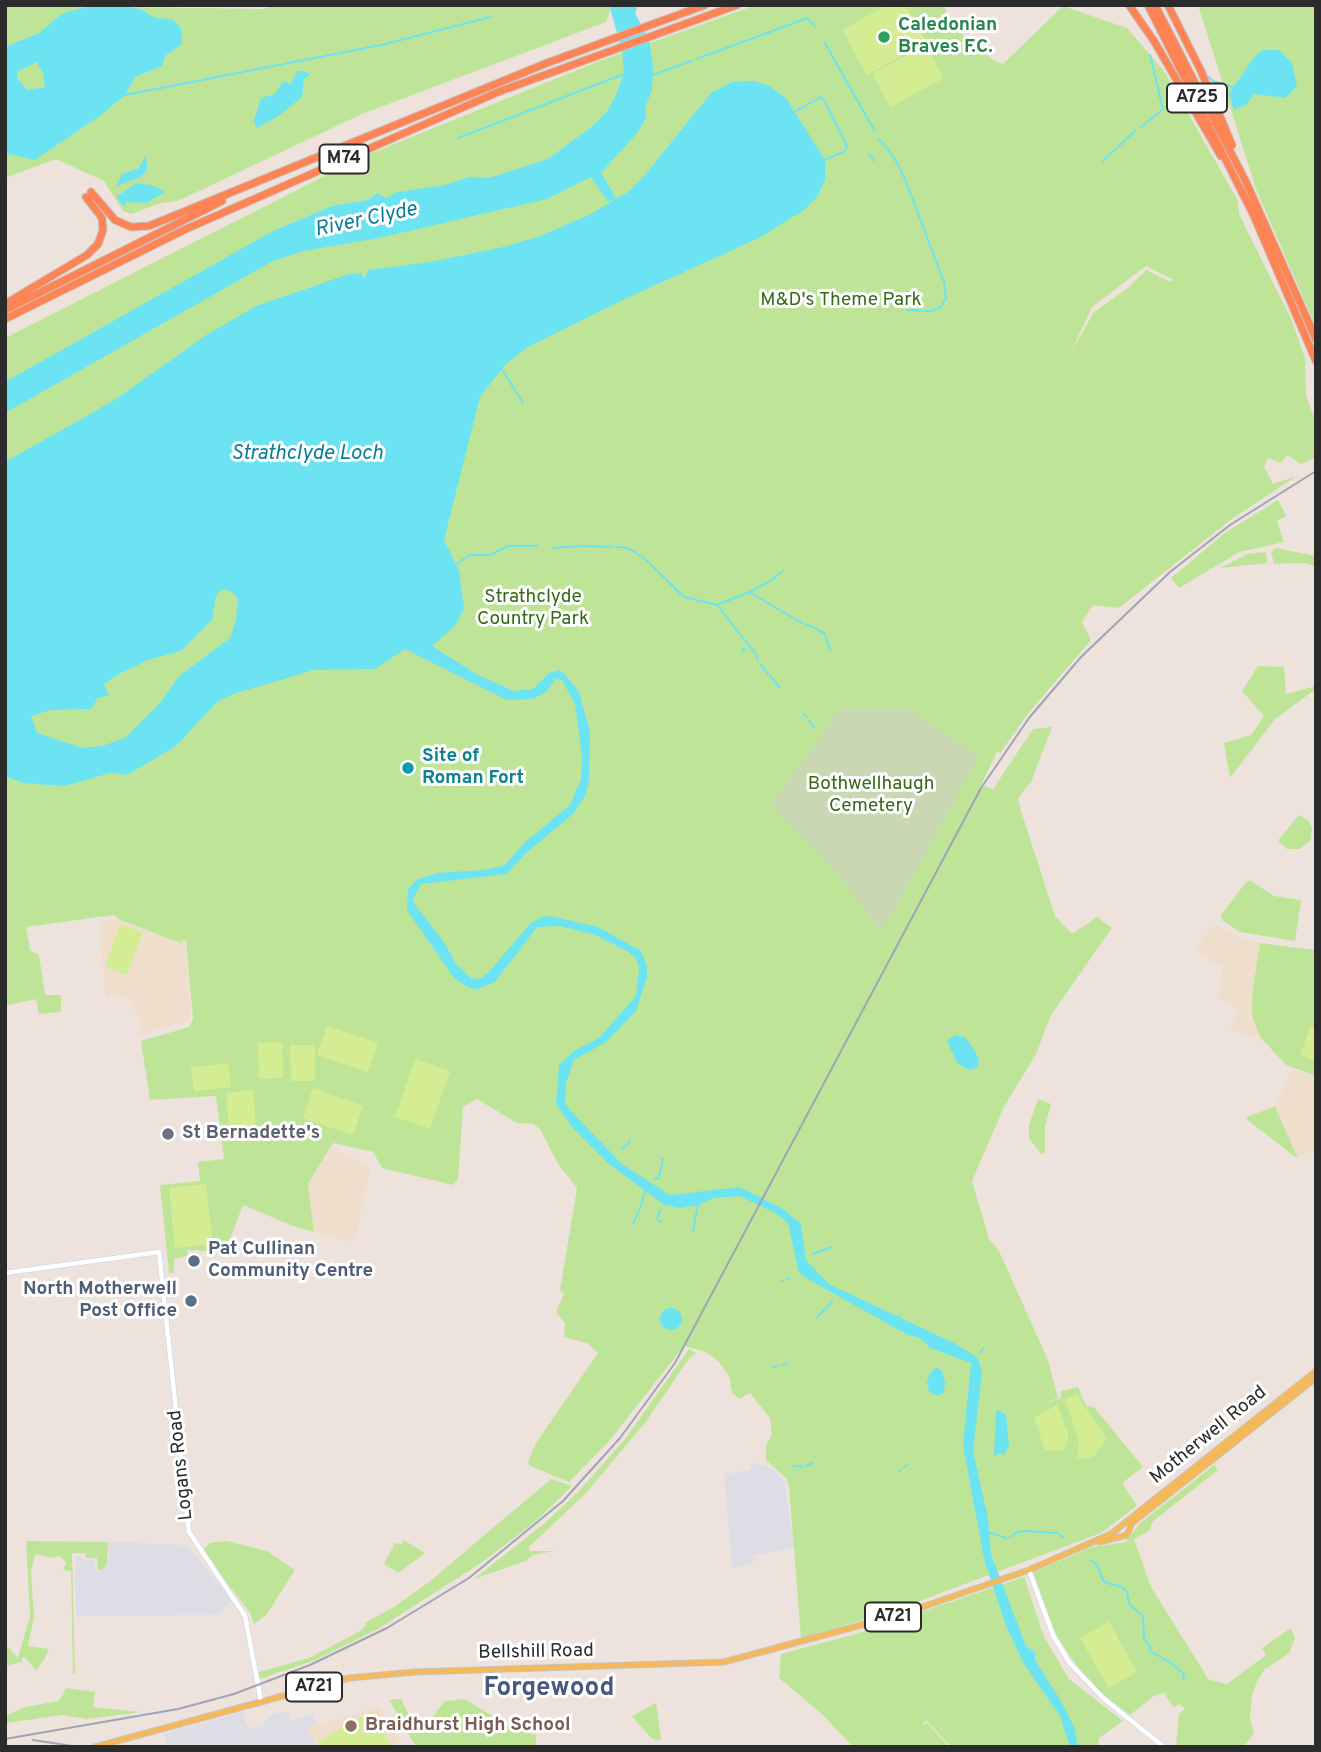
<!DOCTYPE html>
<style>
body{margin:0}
#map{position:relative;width:1321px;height:1752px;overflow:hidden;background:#ede3dc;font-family:Overpass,sans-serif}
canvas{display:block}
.frame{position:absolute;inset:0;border:7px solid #2b2b2b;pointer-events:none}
</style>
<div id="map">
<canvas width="1321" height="1752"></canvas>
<div class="frame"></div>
</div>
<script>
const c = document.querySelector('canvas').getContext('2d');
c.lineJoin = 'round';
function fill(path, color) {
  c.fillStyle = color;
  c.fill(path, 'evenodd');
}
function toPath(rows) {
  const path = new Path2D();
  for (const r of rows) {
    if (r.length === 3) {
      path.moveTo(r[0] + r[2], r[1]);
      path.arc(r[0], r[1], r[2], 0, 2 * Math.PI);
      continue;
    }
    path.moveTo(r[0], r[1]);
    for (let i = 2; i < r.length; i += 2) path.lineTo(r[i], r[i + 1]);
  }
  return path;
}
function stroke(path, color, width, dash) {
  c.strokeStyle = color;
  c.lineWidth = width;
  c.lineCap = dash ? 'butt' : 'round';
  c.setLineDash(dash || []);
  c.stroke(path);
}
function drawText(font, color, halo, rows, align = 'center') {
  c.font = font + ' Overpass,sans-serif';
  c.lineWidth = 6;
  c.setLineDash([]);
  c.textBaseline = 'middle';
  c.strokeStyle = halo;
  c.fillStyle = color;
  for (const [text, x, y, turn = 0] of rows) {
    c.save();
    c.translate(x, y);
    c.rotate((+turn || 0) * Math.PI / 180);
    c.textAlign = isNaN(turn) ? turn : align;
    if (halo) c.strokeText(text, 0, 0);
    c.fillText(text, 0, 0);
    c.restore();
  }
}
const industrial = toPath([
 [751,1462,773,1469,785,1483,794,1548,753,1555,753,1564,732,1567,724,1474,751,1470],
 [109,1542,187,1545,231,1600,217,1615,76,1616,75,1556,82,1556,85,1561,94,1558,95,1572,99,1572,108,1567],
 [288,1711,290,1721,313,1714,316,1725,308,1728,317,1747,168,1747,163,1734,242,1712,249,1729,263,1724,268,1716]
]);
const education = toPath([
 [115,919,185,945,191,1019,139,1036,140,1019,129,1001,115,993,106,1000,99,923],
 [1217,925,1244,939,1260,943,1251,994,1251,1016,1258,1031,1254,1039,1230,1028,1238,1010,1217,998,1223,966,1215,965,1194,950,1212,926],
 [1292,1069,1316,1076,1316,1150,1298,1157,1275,1106],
 [333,1146,371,1169,355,1239,352,1242,315,1232,308,1184],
 [379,1707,403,1747,318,1747,308,1728]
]);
const green = toPath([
 [5,5,264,9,273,5,608,5,610,10,606,22,362,114,180,200,158,204,131,214,123,211,104,181,56,159,5,178],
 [756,5,944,5,950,24,993,60,1003,64,1063,6,1127,28,1164,71,1238,201,1239,214,1292,321,1305,358,1306,396,1316,422,1316,457,1301,464,1287,455,1281,463,1268,458,1264,467,1273,484,1297,476,1233,518,1119,608,1093,605,1082,622,1091,640,1030,711,1000,753,997,752,981,785,993,789,1033,729,1052,727,1031,782,1018,798,1021,811,1055,916,1072,934,1097,917,1112,928,1051,1015,1036,1054,1004,1107,972,1181,989,1239,999,1251,1048,1360,1058,1398,1041,1405,1061,1398,1061,1391,1078,1387,1086,1406,1094,1407,1143,1467,1122,1483,1137,1506,1101,1533,893,1611,801,1638,789,1486,786,1478,766,1460,766,1445,772,1435,770,1418,750,1393,739,1399,732,1393,729,1376,718,1361,706,1352,684,1346,610,1440,569,1482,530,1466,528,1462,536,1443,598,1353,587,1343,564,1337,565,1323,556,1312,564,1294,560,1290,577,1188,558,1164,540,1129,533,1124,517,1123,477,1099,463,1107,458,1179,453,1185,382,1168,373,1152,333,1143,308,1184,314,1232,293,1226,243,1205,225,1252,187,1250,187,1256,174,1259,174,1273,169,1273,160,1185,200,1181,198,1162,224,1159,216,1096,150,1100,141,1041,189,1027,193,1019,186,941,182,940,183,944,120,920,114,915,26,927,30,950,39,955,45,995,61,995,61,1012,39,1014,36,999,5,1006,5,338,362,157,597,62],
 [1146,266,1174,280,1168,281,1146,270,1129,287,1094,312,1070,354,1092,307],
 [1198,5,1316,5,1316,327,1256,189],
 [1278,500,1286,516,1277,521,1284,542,1239,552,1179,588,1171,578,1225,533],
 [1276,548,1316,556,1316,567,1306,563,1274,564,1271,552],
 [1266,552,1267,563,1220,568,1247,554],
 [1258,666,1284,667,1286,694,1316,686,1316,689,1275,719,1230,778,1224,743,1251,735,1264,716,1242,691],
 [1299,815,1309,821,1312,828,1311,840,1300,849,1287,849,1279,842,1279,839],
 [1247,881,1251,881,1274,896,1301,900,1295,941,1240,932,1222,920,1221,915],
 [1260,943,1316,950,1316,1076,1286,1065,1260,1037,1252,1016,1252,994],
 [1038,1099,1051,1104,1045,1127,1045,1153,1041,1154,1029,1138,1029,1125],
 [1275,1106,1298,1159,1245,1118],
 [689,1349,696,1353,688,1360,645,1423,586,1493,529,1547,530,1551,555,1551,532,1555,526,1561,474,1579,546,1522,579,1491,625,1439],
 [1214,1465,1218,1470,1152,1522,1150,1530,1134,1539,1151,1587,1209,1680,1227,1684,1266,1655,1262,1648,1291,1628,1295,1638,1289,1653,1264,1670,1257,1682,1252,1695,1250,1719,1254,1733,1244,1747,1176,1747,1179,1714,1185,1709,1180,1704,1173,1707,1164,1693,1154,1696,1130,1715,1105,1696,1085,1677,1056,1636,1032,1573,1092,1547,1126,1542,1139,1524],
 [551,1479,572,1486,537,1520,484,1561,378,1629,315,1660,260,1679,259,1672,309,1658,355,1634,365,1627,366,1622,394,1607,429,1582],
 [404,1540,425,1553,398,1573,384,1564,395,1543,402,1544],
 [26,1541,108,1542,107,1566,102,1570,98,1570,97,1558,86,1558,85,1553,72,1553,75,1674,73,1674,71,1571,63,1570,66,1562,59,1556,51,1558,35,1554,31,1572,34,1616,28,1646,49,1649,45,1658,36,1671,24,1656,21,1662,5,1666,5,1644,18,1658,30,1616],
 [227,1541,267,1551,295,1570,267,1614,254,1624,250,1613,202,1550,210,1543],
 [1024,1577,1044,1637,1069,1679,1123,1721,1099,1738,1098,1747,951,1747,926,1720,922,1727,927,1723,949,1747,853,1747,822,1714,779,1678,781,1654,856,1634],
 [66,1688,95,1692,93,1707,140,1712,87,1719,63,1715,5,1723,5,1716,25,1707,59,1701],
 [401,1699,415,1727,426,1725,445,1701,465,1699,510,1727,536,1735,536,1747,416,1747,389,1700],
 [656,1703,661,1739,657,1740,651,1738,632,1716]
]);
const cemetery = toPath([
 [907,709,979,756,882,932,834,870,771,805,839,710]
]);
const pitch = toPath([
 [887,5,906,5,926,42,867,75,842,30],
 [926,45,944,78,890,107,872,74],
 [120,924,143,932,127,975,105,967],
 [327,1026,378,1043,368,1072,317,1055],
 [1311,1026,1316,1028,1316,1061,1300,1055],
 [282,1042,283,1078,259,1079,258,1043],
 [290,1045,315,1045,315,1081,291,1081],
 [415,1059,450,1071,430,1129,395,1117],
 [228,1063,231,1087,194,1091,191,1067],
 [313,1088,363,1106,353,1135,303,1118],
 [253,1090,256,1126,229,1129,226,1093],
 [206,1184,213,1244,175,1248,169,1188],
 [1077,1395,1107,1439,1093,1457,1077,1459,1079,1441,1065,1399],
 [1057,1405,1069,1435,1064,1451,1045,1450,1034,1418],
 [1109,1622,1137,1672,1109,1688,1080,1638],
 [371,1711,391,1746,321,1747,318,1742]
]);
const water = toPath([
 [95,5,121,5,142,10,155,18,172,19,181,28,182,44,165,56,162,66,135,77,125,95,101,115,35,160,5,153,7,46,39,33,63,13],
 [37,62,43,73,45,87,27,90,17,78,18,71],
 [609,5,638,5,635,13,649,40,653,65,652,89,645,108,646,118,638,132,601,173,616,198,608,202,591,177,547,199,379,238,304,251,273,261,5,413,5,382,273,231,332,206,368,200,378,193,385,198,398,192,445,185,469,177,489,178,548,159,595,124,608,110,616,95,624,73,622,50],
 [1263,50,1279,50,1292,63,1297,86,1285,98,1254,94,1247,104,1234,110,1229,94,1254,57],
 [298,71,305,71,310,75,304,79,302,97,277,117,256,128,254,120,261,98,275,94,283,81,290,84],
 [753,81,769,86,786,98,825,160,825,180,817,197,804,210,759,238,627,298,526,348,504,366,480,397,444,540,459,571,464,608,455,626,432,646,478,675,514,691,533,689,549,673,558,670,564,673,579,692,590,732,589,781,585,796,573,814,525,854,507,874,421,884,412,901,444,942,456,964,471,978,479,979,487,974,531,923,542,917,550,916,598,927,641,951,647,967,647,977,636,1011,606,1042,574,1060,566,1084,565,1103,569,1109,622,1164,670,1195,740,1187,783,1209,801,1224,806,1260,829,1284,956,1344,978,1358,982,1373,973,1451,988,1518,991,1554,1026,1646,1035,1652,1035,1660,1061,1701,1074,1727,1078,1747,1070,1747,1060,1716,1024,1664,1006,1626,984,1559,963,1445,971,1363,930,1348,920,1338,908,1335,806,1278,799,1273,788,1223,777,1214,740,1196,714,1198,698,1205,681,1208,664,1205,609,1164,572,1127,556,1104,559,1065,574,1051,599,1038,636,996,639,968,637,960,629,952,595,935,560,926,537,927,495,982,477,989,469,988,454,978,407,910,408,889,418,879,438,873,483,870,505,865,524,843,570,805,581,779,582,757,575,704,562,680,555,679,546,692,533,699,507,700,405,649,375,669,314,670,233,694,217,702,176,746,127,775,110,773,65,786,23,783,5,776,5,462,113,401,208,334,256,306,349,274,361,273,364,279,368,270,430,262,503,247,535,238,591,214,629,191,645,175,711,93,732,82],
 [222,589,232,592,238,599,236,620,230,638,179,676,160,703,125,738,102,746,82,748,37,733,31,716,51,710,91,709,98,698,109,695,104,684,119,674,148,660,181,651,212,620,216,596],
 [146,155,147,170,141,177,116,186,122,174,139,168],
 [136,183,154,186,165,192,146,203,126,202,124,207,116,197],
 [955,1035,965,1037,973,1048,979,1059,977,1068,969,1070,957,1063,947,1041],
 [671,1319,11],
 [936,1367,942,1371,945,1382,944,1392,938,1396,929,1392,927,1382,930,1373],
 [996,1410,1006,1414,1009,1445,1004,1455,999,1453,994,1457]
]);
const stream = toPath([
 [825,43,874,130],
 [696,59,808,18,815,27],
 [1205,74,1213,81,1235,88],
 [650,76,691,61],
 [125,95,381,45,491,17],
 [796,111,821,97,825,102,847,146,845,151,825,160],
 [1140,128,1163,109,1150,55],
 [458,138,624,74],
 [879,139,895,159,905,179,944,282,946,298,941,307,932,311,907,310],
 [869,154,875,161],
 [1103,161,1135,131],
 [502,369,523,403],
 [583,546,612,547],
 [616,547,628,548,644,558,684,597,717,605,755,653,758,661],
 [553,548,581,546],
 [456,564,470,555,490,555,508,546,537,546],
 [769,582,784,570],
 [749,592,767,583],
 [717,605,749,592,802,623],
 [806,624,824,633,830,650],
 [742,653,744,647],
 [760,664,780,688],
 [803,714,807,717],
 [809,721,814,727],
 [626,1146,630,1141],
 [622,1148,625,1147],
 [659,1178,663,1159],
 [655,1179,658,1178],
 [639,1211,646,1188],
 [658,1217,660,1210],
 [657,1219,661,1222],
 [633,1224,638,1213],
 [693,1231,698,1205],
 [813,1254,831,1247],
 [787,1279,790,1278],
 [782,1281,784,1280],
 [899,1316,900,1315],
 [817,1318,832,1301],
 [980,1353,983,1348],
 [782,1365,787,1364],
 [773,1367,778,1366],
 [794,1466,803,1467],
 [806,1466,812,1463],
 [904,1467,909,1464],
 [898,1472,901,1470],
 [988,1532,1006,1538],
 [1010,1537,1017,1532,1026,1531,1057,1533,1063,1537],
 [1091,1560,1097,1565,1104,1582,1122,1587,1127,1592,1129,1604,1143,1616,1144,1639,1150,1646,1150,1651,1171,1663,1183,1673,1184,1680]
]);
const secondary = toPath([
 [5,1273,159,1252,189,1532,245,1616,261,1701],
 [1029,1570,1053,1635,1069,1662,1103,1698,1164,1747]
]);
const primary = toPath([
 [1099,1542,1127,1535,1132,1523,1316,1378],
 [95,1747,349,1678,415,1672,724,1662,902,1614,1029,1570,1111,1534,1316,1371]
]);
const highway = toPath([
 [1129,5,1154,41,1221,156],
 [1148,5,1254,216,1316,361],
 [1155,5,1246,182,1316,339],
 [1168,5,1201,71,1232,145],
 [91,192,115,220,131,227,149,226,547,63,705,5],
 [5,304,87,255,98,244,103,230,102,218,86,197],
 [5,310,222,201],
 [5,319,186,229,498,92,737,5]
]);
const rail = toPath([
 [5,1739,178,1709,234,1694,310,1665,387,1628,469,1578,563,1501,620,1438,675,1363,981,788,1029,718,1081,657,1170,572,1230,525,1316,471],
 [33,1740,79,1747]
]);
const markers = [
 [884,37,7,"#2e9e5b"],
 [408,768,7,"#0f9aa8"],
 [168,1134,7,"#6b7280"],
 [194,1261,7,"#5c6f8a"],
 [191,1301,7,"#5c6f8a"],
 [351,1726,7,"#8d6e63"]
];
const shields = [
 [1197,98,60],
 [344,159,49],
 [893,1617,56],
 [314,1687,56]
];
const shieldNames = [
 ["A725",1197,98],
 ["M74",344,159],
 ["A721",893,1617],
 ["A721",314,1687]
];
const leisureNames = [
 ["Caledonian",898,26],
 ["Braves F.C.",898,48]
];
const parkNames = [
 ["M&D's Theme Park",841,301],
 ["Strathclyde",533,598],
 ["Country Park",533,620],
 ["Bothwellhaugh",871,785],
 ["Cemetery",871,807]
];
const cultureNames = [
 ["Site of",422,757],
 ["Roman Fort",422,779]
];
const worshipNames = [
 ["St Bernadette's",182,1134]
];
const serviceNames = [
 ["Pat Cullinan",208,1250],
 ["Community Centre",208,1272],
 ["North Motherwell",177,1290,"right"],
 ["Post Office",177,1312,"right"]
];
const streetNames = [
 ["Motherwell Road",1209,1436,-39],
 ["Logans Road",182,1465,-96],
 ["Bellshill Road",536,1653,-1]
];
const educationNames = [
 ["Braidhurst High School",365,1726]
];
const waterNames = [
 ["River Clyde",366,221,-12],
 ["Strathclyde Loch",307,455]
];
const districtNames = [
 ["Forgewood",549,1690]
];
fill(industrial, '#dedde5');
fill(education, '#efdecb');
fill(green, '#bee597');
fill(cemetery, '#cad7b3');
fill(pitch, '#d4ed92');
fill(water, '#6ce3f2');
stroke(stream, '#6ce3f2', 2);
stroke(secondary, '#d1d8e4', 6);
stroke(primary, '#c4c4c4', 7);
stroke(highway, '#c4c4c4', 9);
stroke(secondary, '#fff', 4.5);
stroke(primary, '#f5b959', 5);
stroke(highway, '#ff8455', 7);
stroke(rail, '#9fa5b6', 2);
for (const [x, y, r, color] of markers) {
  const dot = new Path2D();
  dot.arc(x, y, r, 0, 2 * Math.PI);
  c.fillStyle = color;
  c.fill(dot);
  stroke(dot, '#fff', 2.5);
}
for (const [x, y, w] of shields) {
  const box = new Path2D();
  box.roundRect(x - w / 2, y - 14.5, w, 29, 5);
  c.fillStyle = '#fff';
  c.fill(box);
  stroke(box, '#2b2b2b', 2);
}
drawText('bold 18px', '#2b2b2b', null, shieldNames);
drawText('bold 19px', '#27864d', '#fff', leisureNames, 'left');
drawText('19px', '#366a18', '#fff', parkNames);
drawText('bold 19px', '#0d838f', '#fff', cultureNames, 'left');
drawText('bold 19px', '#5b616d', '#fff', worshipNames, 'left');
drawText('bold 19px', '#4e5e75', '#fff', serviceNames, 'left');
drawText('19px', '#2b2b2b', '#fff', streetNames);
drawText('bold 19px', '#785e54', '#fff', educationNames, 'left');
drawText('italic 21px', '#097d99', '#fff', waterNames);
drawText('bold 26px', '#495a7d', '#fff', districtNames);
</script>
